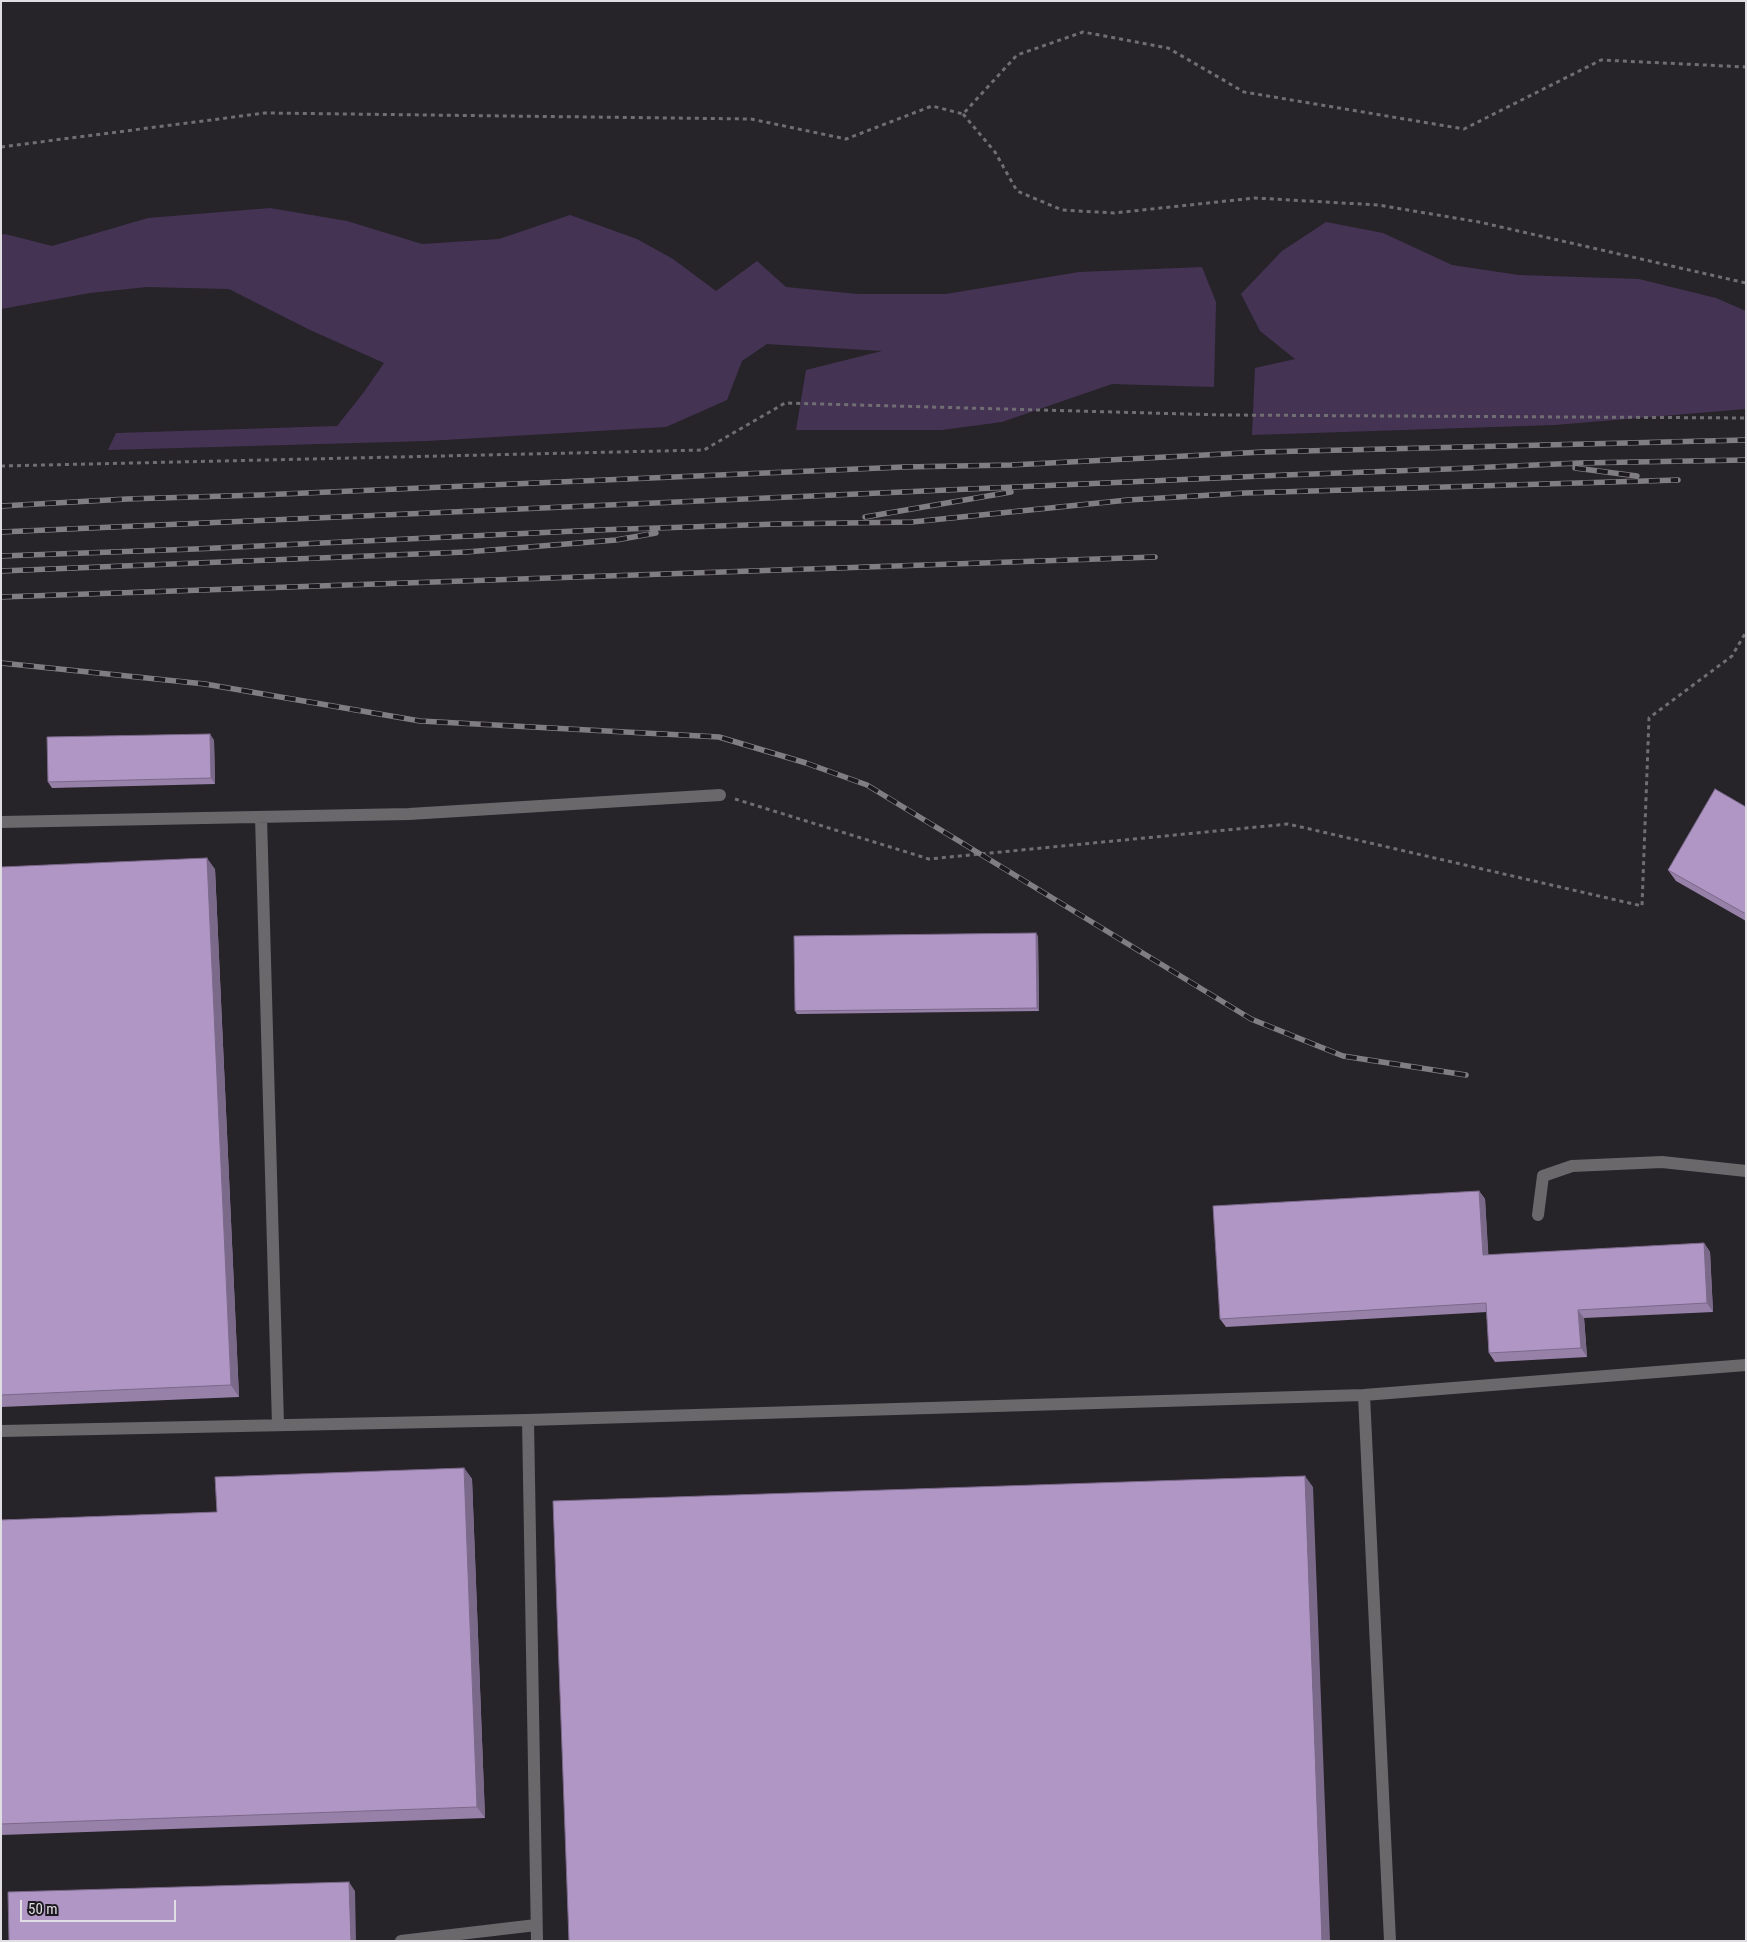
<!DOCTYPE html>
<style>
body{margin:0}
#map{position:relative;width:1747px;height:1942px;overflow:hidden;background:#262329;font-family:"Roboto Condensed",sans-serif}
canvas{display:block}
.frame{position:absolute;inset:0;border:2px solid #e0dee2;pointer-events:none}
.scale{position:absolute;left:20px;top:1900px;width:156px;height:22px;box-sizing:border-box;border:2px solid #e0dee2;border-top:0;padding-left:6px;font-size:15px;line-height:18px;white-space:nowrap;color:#e0dee2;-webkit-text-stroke:4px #1d1920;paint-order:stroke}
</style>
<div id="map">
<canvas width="1747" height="1942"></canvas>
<div class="frame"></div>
<div class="scale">50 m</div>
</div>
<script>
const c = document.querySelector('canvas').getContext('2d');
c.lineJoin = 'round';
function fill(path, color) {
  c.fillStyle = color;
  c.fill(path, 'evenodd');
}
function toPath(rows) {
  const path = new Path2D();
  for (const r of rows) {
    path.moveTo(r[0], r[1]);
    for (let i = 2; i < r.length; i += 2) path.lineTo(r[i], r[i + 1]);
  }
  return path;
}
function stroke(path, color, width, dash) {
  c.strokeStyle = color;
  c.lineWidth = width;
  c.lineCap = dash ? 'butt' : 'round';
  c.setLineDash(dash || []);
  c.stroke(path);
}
const green = toPath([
 [270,208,347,221,422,244,499,239,570,215,637,239,673,259,716,291,757,261,786,287,858,294,946,294,1079,272,1202,267,1216,302,1214,387,1112,384,1002,422,942,430,796,430,806,370,882,351,767,344,742,361,727,400,666,427,427,441,108,450,116,433,337,426,364,392,384,363,310,330,229,289,147,287,90,293,1,309,1,235,5,234,52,246,148,218],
 [1326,222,1383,233,1452,265,1519,275,1639,279,1716,298,1746,311,1746,409,1555,425,1252,435,1255,368,1295,359,1260,331,1241,294,1282,251]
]);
const path = toPath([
 [963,114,995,152,1017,191,1062,210,1114,213,1255,198,1378,205,1479,222,1746,283],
 [1,147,265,113,751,119,846,139,932,106,963,114,1017,55,1083,32,1168,48,1244,92,1464,129,1601,60,1746,67],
 [1,466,704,450,785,403,1223,415,1746,418],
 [735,799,929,859,1288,824,1642,906,1649,718,1732,656,1746,632]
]);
const minor = toPath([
 [261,817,278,1425],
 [1,822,409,814,720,795],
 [1538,1215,1543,1176,1572,1166,1662,1162,1746,1171],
 [1364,1395,1390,1941],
 [528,1420,537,1941],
 [1,1431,528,1420,1364,1395,1746,1365],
 [401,1941,536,1925]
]);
const rail = toPath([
 [1575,468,1637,476],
 [1,506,127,499,260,495,903,467,1011,465,1263,452,1746,440],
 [865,517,1011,492],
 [1,532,1285,475,1448,469,1579,463,1746,460],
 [1,556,195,549,597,530,778,524,912,522,1128,500,1245,493,1678,480],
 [1,571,466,552,616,540,656,533],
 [1,597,1155,557],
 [1,663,205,684,420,721,719,737,806,763,867,785,1251,1019,1343,1056,1466,1075]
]);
const wall = toPath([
 [214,740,215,784,52,788,48,782],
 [1746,807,1746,921,1676,881,1668,870],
 [1,867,215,869,239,1397,1,1407],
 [1038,936,1039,1011,797,1014,795,1011],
 [1479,1191,1485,1199,1488,1255,1704,1243,1710,1252,1713,1312,1584,1318,1587,1357,1495,1362,1489,1353,1487,1312,1226,1327,1220,1319],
 [464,1468,472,1479,485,1818,1,1835,1,1520,217,1512]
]);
const shadedWall = toPath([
 [210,734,214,740,215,784,211,778],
 [207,858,215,869,239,1397,231,1385],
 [1036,933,1038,936,1039,1011,1037,1008],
 [1479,1191,1485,1199,1489,1264,1483,1255],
 [1704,1243,1710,1252,1713,1312,1707,1303],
 [1578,1310,1584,1318,1587,1357,1581,1348],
 [464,1468,472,1479,485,1818,477,1807],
 [1305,1476,1313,1487,1330,1941,1322,1941],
 [349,1882,355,1891,356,1941,351,1941]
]);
const building = toPath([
 [210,734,211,778,48,782,47,737,210,734],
 [1715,789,1746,807,1746,914,1668,870,1715,789],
 [207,858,231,1385,1,1395,1,867,207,858],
 [1036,933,1037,1008,795,1011,794,936,1036,933],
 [1479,1191,1483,1255,1704,1243,1707,1303,1578,1310,1581,1348,1489,1353,1486,1303,1220,1319,1213,1206,1479,1191],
 [464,1468,477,1807,1,1824,1,1520,217,1512,215,1477,464,1468],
 [1305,1476,1322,1941,569,1941,553,1501,1305,1476],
 [349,1882,351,1941,9,1941,8,1892,349,1882]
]);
fill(green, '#453354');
stroke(path, '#716e73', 3, [4, 4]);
stroke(minor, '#6a686b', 12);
stroke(rail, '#807e83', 5.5);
stroke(rail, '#1d1920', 4, [11]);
fill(wall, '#9781a9');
fill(shadedWall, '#7b698a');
fill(building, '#b096c5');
stroke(building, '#7b698a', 1);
</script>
